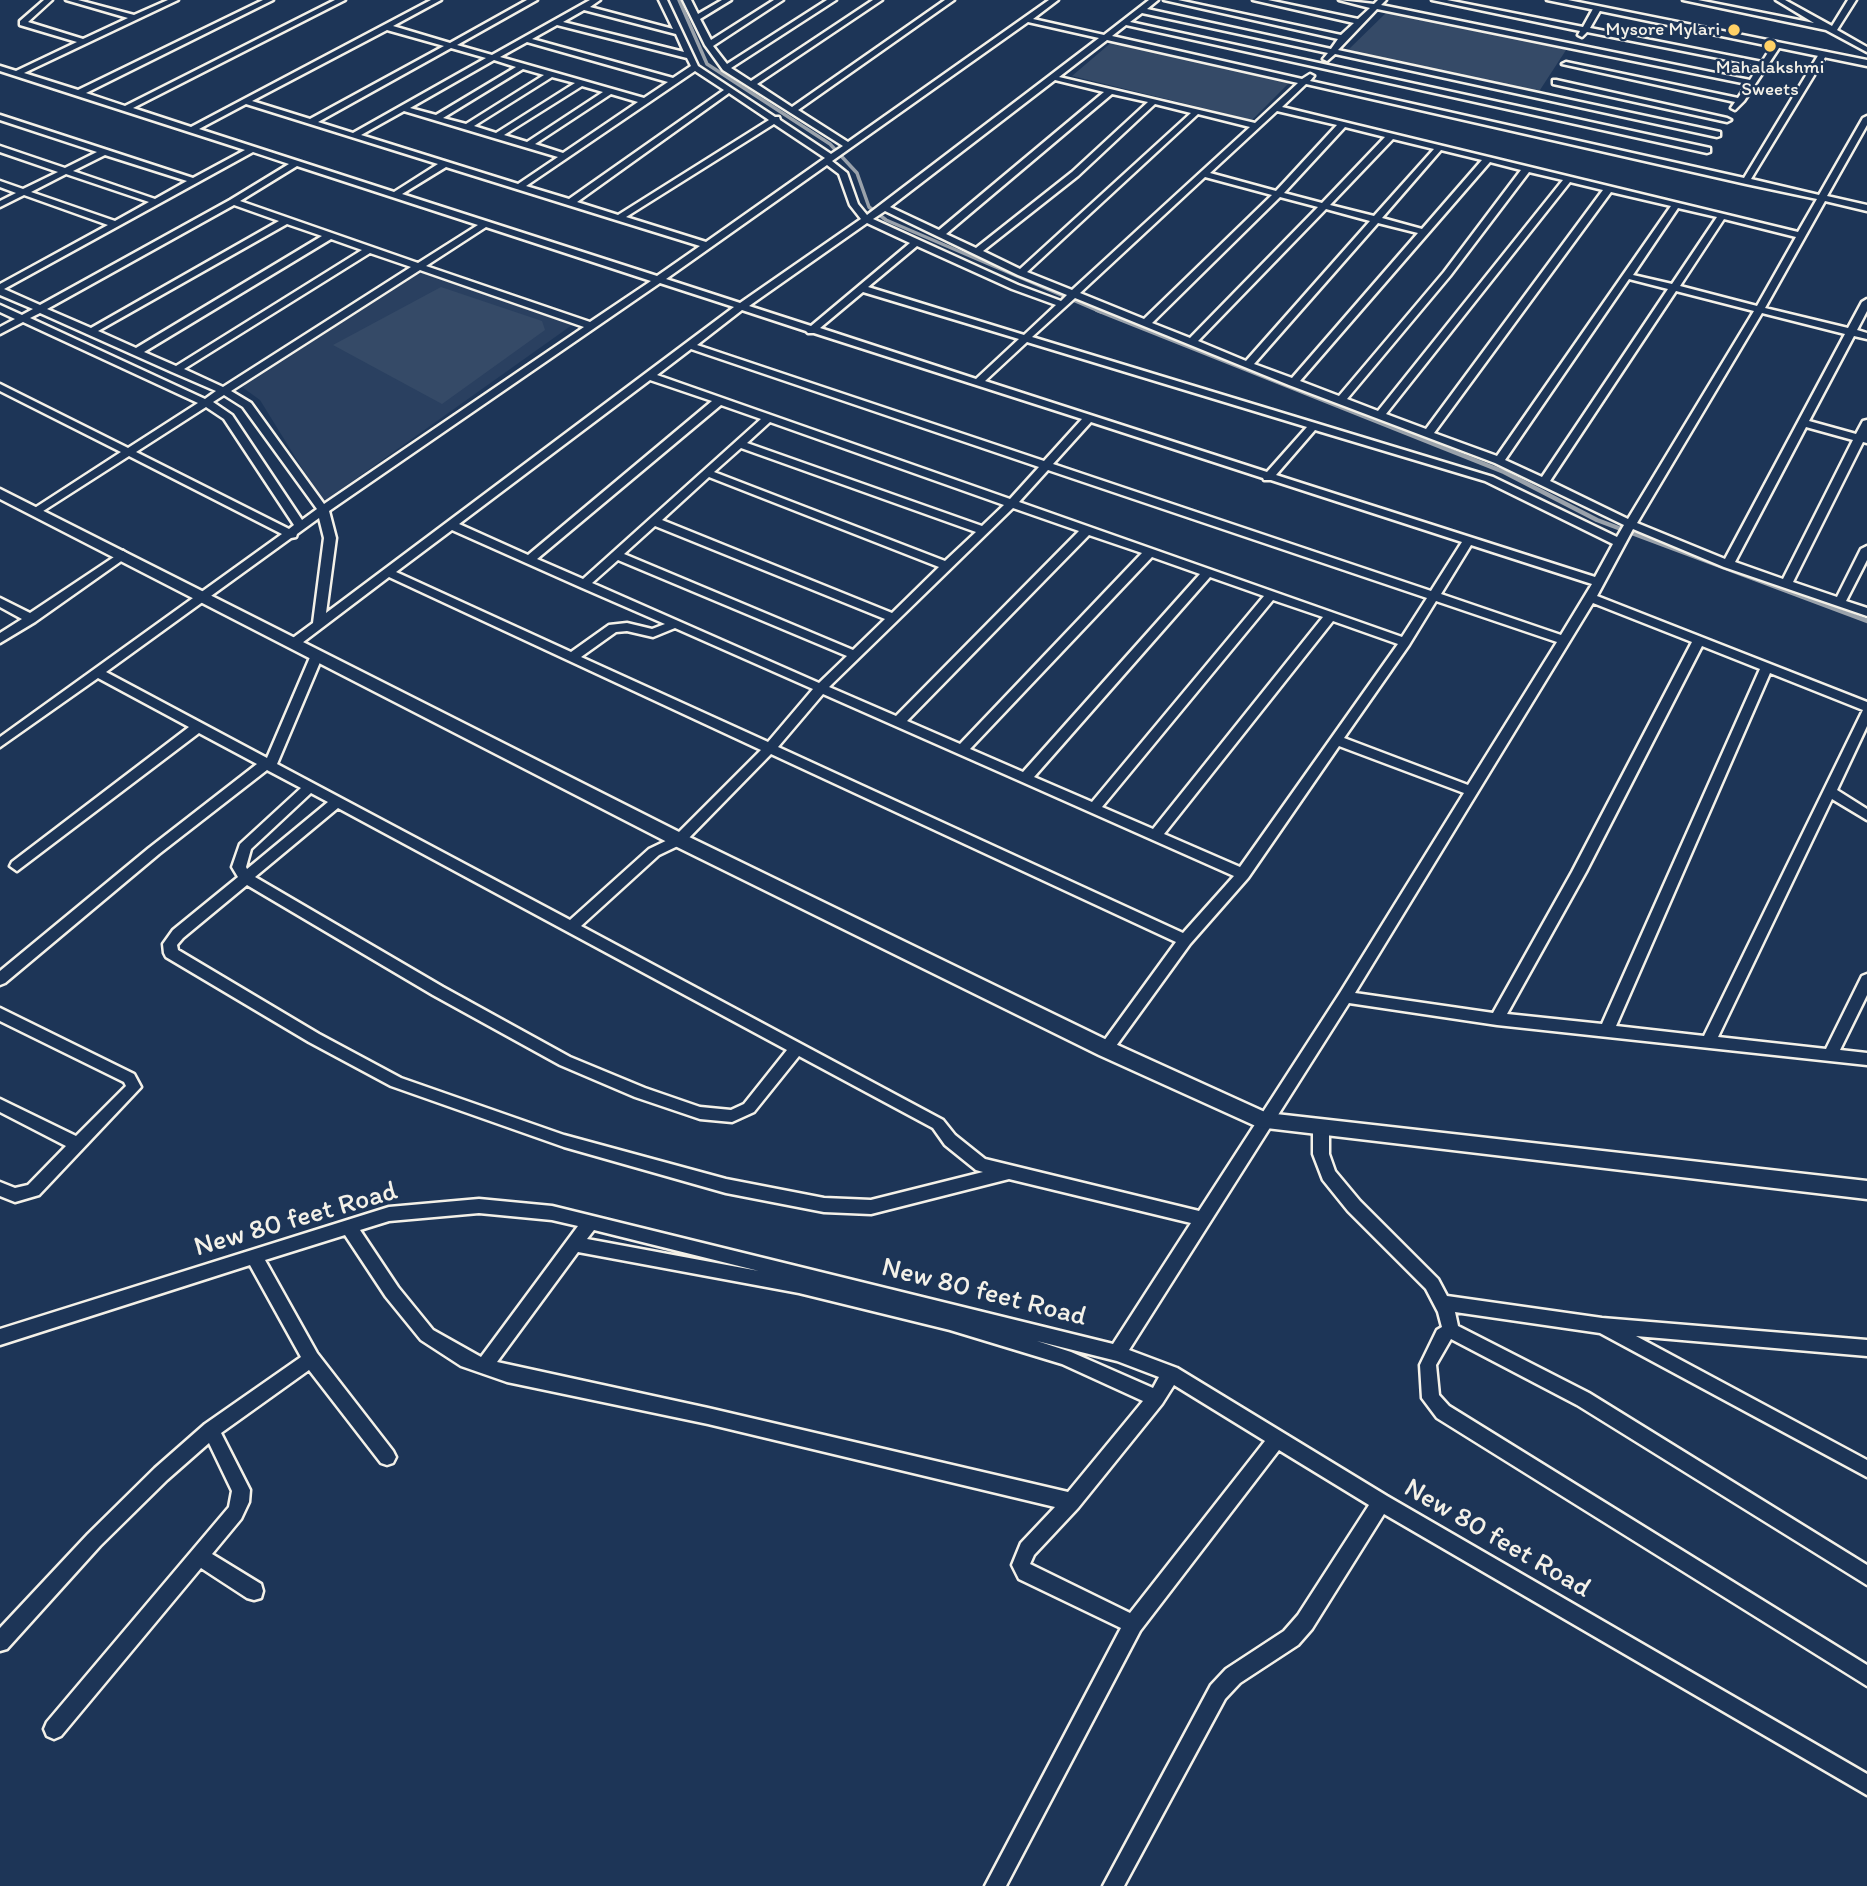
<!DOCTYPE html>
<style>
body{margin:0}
canvas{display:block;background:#1d3557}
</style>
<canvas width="1867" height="1886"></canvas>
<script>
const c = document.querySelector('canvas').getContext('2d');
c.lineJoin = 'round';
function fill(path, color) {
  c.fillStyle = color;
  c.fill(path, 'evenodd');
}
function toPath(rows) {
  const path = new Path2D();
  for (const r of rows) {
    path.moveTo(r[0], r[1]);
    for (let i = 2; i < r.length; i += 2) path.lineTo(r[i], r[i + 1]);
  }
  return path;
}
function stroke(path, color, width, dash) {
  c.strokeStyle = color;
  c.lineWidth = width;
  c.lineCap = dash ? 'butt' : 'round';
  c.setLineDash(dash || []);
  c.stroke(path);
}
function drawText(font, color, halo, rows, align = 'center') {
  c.font = font + ' Itim,sans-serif';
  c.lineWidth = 5;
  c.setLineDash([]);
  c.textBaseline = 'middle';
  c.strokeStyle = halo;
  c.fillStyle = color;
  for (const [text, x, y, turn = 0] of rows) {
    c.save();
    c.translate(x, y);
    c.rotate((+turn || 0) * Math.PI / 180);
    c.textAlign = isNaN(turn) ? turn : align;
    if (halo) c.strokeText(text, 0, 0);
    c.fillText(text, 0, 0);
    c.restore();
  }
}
const built = toPath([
 [421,272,572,325,323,502,260,400,242,387]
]);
const green = toPath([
 [1388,11,1568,47,1538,93,1346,52],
 [1113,41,1290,82,1252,120,1072,76],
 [441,287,542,321,545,330,442,404,333,345]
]);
const streamFar1 = toPath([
 [679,0,707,64,830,144,857,173,869,207,886,220,1101,312]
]);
const stream = toPath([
 [1097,310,1504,472,1597,520,1867,621]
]);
const street = toPath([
 [44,0,52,0,28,22,83,39,128,18,66,0,78,0,134,15,168,0,178,0,24,73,78,90,263,0,273,0,86,93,125,106,335,0,345,0,133,108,191,127,431,0,441,0,393,26,450,43,527,0,537,0,457,45,492,55,590,0,600,0,590,7,673,29,659,0,667,0,698,66,775,117,779,117,780,120,831,154,843,146,723,70,705,45,683,0,691,0,698,14,722,0,731,0,700,19,711,40,774,0,783,0,713,46,727,64,827,0,836,0,731,68,751,81,873,0,882,0,757,84,792,107,945,0,954,0,798,110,848,142,1049,0,1058,0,1033,19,1104,35,1149,0,1158,0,1147,9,1331,49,1338,39,1164,0,1178,0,1341,35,1354,23,1253,0,1268,0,1358,19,1370,8,1339,0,1374,4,1378,0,1386,0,1381,5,1750,80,1759,66,1587,32,1582,37,1578,35,1580,31,1432,0,1447,0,1583,27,1594,7,1597,7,1601,9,1590,28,1762,62,1774,43,1780,43,1781,45,1744,101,1735,110,1731,108,1735,102,1562,64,1566,62,1738,98,1747,84,1377,9,1338,50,1720,132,1720,136,1717,137,1335,54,1327,61,1323,59,1328,53,1142,13,1130,22,1710,148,1710,152,1707,153,1126,25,1112,36,1302,79,1310,74,1314,76,1310,81,1744,178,1819,54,1826,52,1827,54,1751,179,1819,195,1863,118,1867,116,1867,125,1827,196,1867,205,1867,211,1825,201,1765,308,1848,328,1862,302,1867,299,1867,311,1857,330,1867,333,1867,339,1854,336,1809,421,1856,434,1863,421,1867,420,1867,443,1863,442,1793,582,1837,597,1861,549,1867,546,1867,560,1846,601,1867,608,1867,616,1724,567,1633,529,1597,596,1867,702,1867,726,1837,790,1867,809,1867,820,1832,799,1718,1037,1826,1049,1862,976,1867,974,1867,995,1840,1050,1867,1053,1867,1065,1497,1025,1349,1003,1129,1350,1177,1368,1387,1496,1867,1774,1867,1795,1384,1514,1312,1629,1298,1645,1240,1683,1225,1699,1124,1886,1103,1886,1211,1685,1226,1669,1284,1631,1298,1615,1369,1505,1279,1450,1140,1631,1006,1886,985,1886,1121,1628,1019,1579,1012,1565,1021,1543,1055,1507,708,1424,507,1382,461,1366,421,1340,386,1297,345,1235,265,1260,317,1353,393,1451,396,1457,393,1463,387,1465,381,1463,309,1370,221,1433,250,1490,249,1502,241,1519,212,1554,261,1584,263,1591,261,1598,254,1600,247,1598,201,1568,61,1736,54,1739,47,1736,44,1729,47,1722,229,1507,232,1491,209,1443,167,1480,100,1546,7,1649,0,1651,0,1628,88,1534,155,1468,205,1424,301,1357,250,1265,0,1345,0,1329,389,1207,479,1199,552,1206,1113,1344,1191,1223,1009,1179,871,1214,824,1212,726,1193,564,1147,391,1086,309,1042,166,957,164,953,163,944,173,930,238,877,232,867,240,844,301,788,267,770,159,854,5,983,0,985,0,971,149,848,257,764,199,733,17,871,10,866,12,862,189,727,98,678,0,747,0,737,282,534,129,456,40,513,36,514,30,511,121,452,0,391,0,384,128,448,198,403,23,322,0,334,0,327,15,319,0,312,0,305,22,315,33,309,0,295,0,284,108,225,24,195,0,207,0,201,16,193,0,187,0,181,23,189,58,172,0,152,0,146,65,168,97,152,0,120,0,115,193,178,245,150,0,71,0,66,16,71,77,42,20,25,20,21,44,0],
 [584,10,676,34,684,52,563,22,584,10],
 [1028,22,1099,38,867,215,858,204,847,173,832,161,1028,22],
 [557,25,687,58,691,66,673,78,532,39,557,25],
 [387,30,444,46,310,119,252,101,387,30],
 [1107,40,1298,83,1255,123,1059,77,1107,40],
 [527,42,668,82,644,98,500,57,527,42],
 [451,48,486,58,353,133,318,122,451,48],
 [494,60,516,67,436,115,410,108,494,60],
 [523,69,544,75,466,124,443,118,523,69],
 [695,71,724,90,569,199,526,186,695,71],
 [552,77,575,83,496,133,474,126,552,77],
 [1055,80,1104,92,939,230,890,207,1055,80],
 [1306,84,1746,184,1817,199,1798,232,1282,107,1306,84],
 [582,86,603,92,527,142,504,135,582,86],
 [729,93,769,120,618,215,577,202,729,93],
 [611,94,638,102,563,153,535,144,611,94],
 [1112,94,1148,102,1072,172,976,248,946,234,1112,94],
 [246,104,438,164,394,192,199,129,246,104],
 [1155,104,1191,113,1020,269,983,251,1078,176,1155,104],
 [404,111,494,138,558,157,518,184,361,135,404,111],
 [1277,111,1337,125,1276,191,1210,173,1277,111],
 [1198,114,1250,127,1072,290,1027,272,1198,114],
 [774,124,825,158,706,242,626,217,774,124],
 [1345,127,1385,137,1322,203,1284,193,1345,127],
 [1393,139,1434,149,1374,216,1330,205,1393,139],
 [1441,150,1482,160,1422,229,1382,218,1441,150],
 [253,152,289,164,230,200,40,305,4,289,253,152],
 [105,155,187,181,155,199,73,171,105,155],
 [1490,162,1521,170,1444,272,1339,396,1300,381,1490,162],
 [827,165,839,174,850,205,861,219,740,303,666,279,827,165],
 [297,166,478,225,418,263,240,201,297,166],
 [446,167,616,220,700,246,657,276,402,194,446,167],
 [1529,172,1563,180,1378,411,1347,399,1450,276,1529,172],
 [66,174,149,202,115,221,31,192,66,174],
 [1205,177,1272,195,1144,319,1080,293,1205,177],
 [1570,182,1603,190,1426,429,1386,414,1570,182],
 [1611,192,1671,206,1497,456,1434,433,1611,192],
 [1280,197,1318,207,1190,338,1152,323,1280,197],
 [234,205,279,221,91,328,47,309,234,205],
 [1678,208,1717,217,1672,284,1633,275,1678,208],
 [1326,209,1370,221,1246,361,1198,341,1326,209],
 [885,211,1018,275,1067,295,1061,301,1018,285,873,219,885,211],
 [1724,219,1796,237,1757,306,1680,286,1724,219],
 [867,223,910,243,811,326,749,306,867,223],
 [1378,223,1418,233,1292,378,1254,364,1378,223],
 [287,224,322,236,136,348,98,331,287,224],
 [486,227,651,281,590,322,426,266,486,227],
 [331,239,362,250,176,366,144,352,331,239],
 [917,246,1012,289,1056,305,1024,335,868,287,917,246],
 [370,253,411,267,223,387,184,369,370,253],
 [420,270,584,327,324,504,251,403,231,391,420,270],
 [1629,279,1668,289,1542,477,1505,460,1629,279],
 [660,283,734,307,326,613,336,538,329,511,660,283],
 [1676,291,1754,311,1628,519,1550,481,1676,291],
 [863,292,1019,339,976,379,820,328,863,292],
 [1075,298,1289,385,1495,463,1624,525,1617,537,1493,477,1032,337,1075,298],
 [742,310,806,331,808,333,814,333,1082,419,1044,461,697,345,742,310],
 [40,313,172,372,216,391,205,399,30,318,40,313],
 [1762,313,1845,334,1725,559,1637,523,1762,313],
 [1027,342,1307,427,1267,472,985,381,1027,342],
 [691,349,1039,467,1010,499,657,375,691,349],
 [650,380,712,401,528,555,459,524,650,380],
 [224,395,243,407,317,509,302,520,232,415,213,402,224,395],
 [721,405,761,419,583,579,537,559,721,405],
 [206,407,224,419,294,525,289,529,136,452,206,407],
 [770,422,1004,505,982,526,747,443,770,422],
 [1091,422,1263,478,1264,480,1271,480,1462,542,1431,591,1053,464,1091,422],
 [1806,427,1853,440,1783,579,1735,562,1806,427],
 [1315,430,1485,481,1613,544,1595,577,1276,475,1315,430],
 [741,448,976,532,945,561,714,472,741,448],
 [1048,470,1427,598,1402,637,1019,502,1048,470],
 [709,477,939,567,892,613,662,520,709,477],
 [1013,508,1079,531,896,716,829,687,1013,508],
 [319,518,324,538,313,623,290,640,290,646,298,646,389,577,761,750,674,837,649,849,570,920,277,764,323,655,321,652,313,652,311,655,267,758,106,672,291,538,296,537,297,534,319,518],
 [655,526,885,619,853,650,624,554,655,526],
 [452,530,580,587,665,624,652,629,627,623,609,625,571,652,396,572,452,530],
 [1089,535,1142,553,960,744,907,721,1089,535],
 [1471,545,1592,584,1561,635,1441,594,1471,545],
 [1152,557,1200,574,1023,772,970,749,1152,557],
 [618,560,847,656,819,683,592,583,618,560],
 [1210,577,1264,596,1092,802,1034,777,1210,577],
 [1273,600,1323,617,1153,829,1102,807,1273,600],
 [1436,601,1557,642,1468,785,1344,738,1409,645,1436,601],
 [1593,603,1692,642,1572,872,1493,1013,1355,993,1593,603],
 [1333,621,1398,644,1240,867,1164,834,1333,621],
 [675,628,813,689,768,742,581,657,616,632,627,631,653,637,675,628],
 [1702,646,1760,669,1602,1024,1507,1014,1586,872,1702,646],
 [1770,673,1863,710,1704,1036,1616,1026,1770,673],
 [823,694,1020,781,1234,876,1183,933,778,747,823,694],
 [1339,746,1464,793,1340,993,1199,1211,985,1159,955,1135,943,1120,581,926,659,855,684,843,771,754,1176,942,1101,1045,1099,1049,1101,1053,1106,1055,1111,1053,1190,944,1248,878,1339,746],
 [311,793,328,802,247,869,246,867,251,849,311,793],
 [338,808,787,1050,744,1104,731,1110,700,1107,645,1088,570,1057,443,987,255,877,338,808],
 [247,885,433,995,560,1065,635,1097,700,1119,732,1122,754,1112,799,1056,933,1128,945,1145,976,1170,983,1172,871,1200,824,1198,726,1179,564,1135,401,1078,319,1034,178,950,177,945,183,938,247,885],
 [479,1213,552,1220,578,1226,481,1357,433,1330,398,1287,360,1230,389,1221,479,1213],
 [594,1230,759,1271,587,1239,594,1230],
 [578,1252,799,1293,950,1330,1062,1364,1143,1401,1068,1492,708,1408,497,1362,578,1252],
 [1037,1341,1117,1361,1159,1377,1153,1388,1071,1352,1037,1341],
 [1174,1385,1265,1441,1130,1613,1030,1564,1034,1555,1078,1508,1162,1404,1174,1385],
 [1683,0,1698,0,1814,23,1776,0,1785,0,1832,26,1848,0,1856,0,1837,30,1867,47,1867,52,1826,30,1683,0],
 [1556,80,1727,118,1731,120,1727,122,1553,84,1553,80,1556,80],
 [123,551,129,555,127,557,35,622,0,643,0,633,22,619,0,607,0,598,30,613,123,551],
 [0,1008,134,1074,141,1087,39,1195,15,1202,0,1196,0,1182,15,1188,28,1185,66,1146,0,1112,0,1099,76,1136,126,1086,124,1082,0,1021,0,1008],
 [1321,1121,1326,1122,1329,1127,1329,1154,1335,1171,1360,1201,1438,1279,1447,1296,1602,1318,1867,1340,1867,1356,1636,1336,1867,1460,1867,1477,1600,1333,1455,1312,1458,1326,1589,1393,1867,1565,1867,1585,1577,1405,1451,1339,1436,1365,1439,1395,1449,1406,1867,1665,1867,1686,1437,1418,1422,1398,1420,1365,1437,1330,1442,1327,1438,1312,1426,1289,1348,1211,1323,1180,1313,1154,1313,1127,1316,1122,1321,1121]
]);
const secondary = toPath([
 [1547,0,1568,0,1867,60,1867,66,1547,0],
 [0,489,685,835,1113,1043,1267,1113,1867,1181,1867,1199,1258,1127,1099,1055,673,845,0,499,0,489]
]);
const markers = [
 [1734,30,7,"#ffd166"],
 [1770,46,7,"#ffd166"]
];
const farPoinames = [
 ["Mysore Mylari",1720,30],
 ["Mahalakshmi",1770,68,"center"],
 ["Sweets",1770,90,"center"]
];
const nearStreetnames = [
 ["New 80 feet Road",296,1220,-16],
 ["New 80 feet Road",984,1293,14],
 ["New 80 feet Road",1497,1539,30]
];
fill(built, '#2a4060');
fill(green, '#354a67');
stroke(streamFar1, '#9aa2ab', 3.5);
stroke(stream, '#9aa2ab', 4.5);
stroke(street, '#f4f1e8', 5);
stroke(secondary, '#f4f1e8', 5);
fill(street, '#1d3557');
fill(secondary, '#1d3557');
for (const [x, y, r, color] of markers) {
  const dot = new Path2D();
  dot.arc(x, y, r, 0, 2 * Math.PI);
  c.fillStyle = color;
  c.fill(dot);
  stroke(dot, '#1d3557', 2.5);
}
drawText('19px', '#f4f1e8', '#1d3557', farPoinames, 'right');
drawText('28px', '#f4f1e8', '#1d3557', nearStreetnames);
</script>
